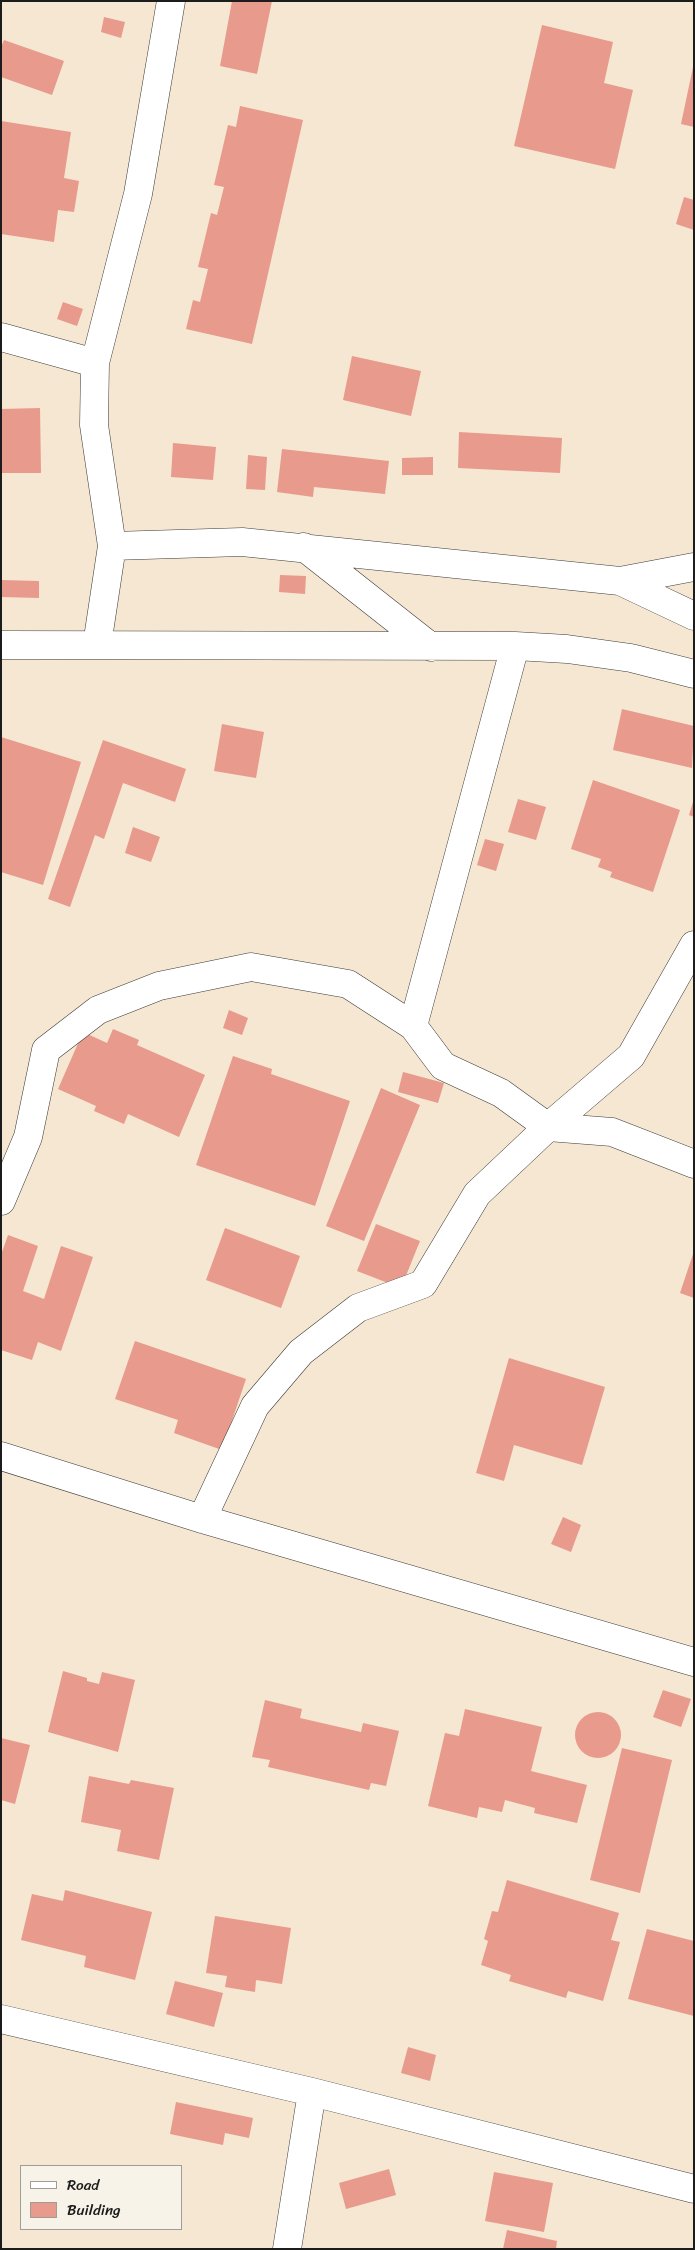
<!DOCTYPE html>
<style>
body{margin:0}
#map{position:relative;width:695px;height:2250px;overflow:hidden;background:#f5e7d2;font-family:Sriracha,sans-serif}
canvas{display:block}
.frame{position:absolute;inset:0;border:2px solid #1c1c1c;pointer-events:none}
.legend{position:absolute;left:20px;top:2165px;width:162px;height:65px;box-sizing:border-box;background:#f7f3e8;border:1px solid #9f9d96;margin:0;padding:6px 9px;list-style:none;font-size:15px;color:#1c1c1c}
.legend li{display:flex;align-items:center;gap:10px;height:25px}
.legend b{width:25px;border:1px solid #9f9d96}
</style>
<div id="map">
<canvas width="695" height="2250"></canvas>
<div class="frame"></div>
<ul class="legend">
<li><b style="height:6px;background:#fff"></b>Road</li>
<li><b style="height:14px;background:#e89a8c"></b>Building</li>
</ul>
</div>
<script>
const c = document.querySelector('canvas').getContext('2d');
c.lineJoin = 'round';
function fill(path, color) {
  c.fillStyle = color;
  c.fill(path, 'evenodd');
}
function toPath(rows) {
  const path = new Path2D();
  for (const r of rows) {
    if (r.length === 3) {
      path.moveTo(r[0] + r[2], r[1]);
      path.arc(r[0], r[1], r[2], 0, 2 * Math.PI);
      continue;
    }
    path.moveTo(r[0], r[1]);
    for (let i = 2; i < r.length; i += 2) path.lineTo(r[i], r[i + 1]);
  }
  return path;
}
function stroke(path, color, width, dash) {
  c.strokeStyle = color;
  c.lineWidth = width;
  c.lineCap = dash ? 'butt' : 'round';
  c.setLineDash(dash || []);
  c.stroke(path);
}
const building = toPath([
 [232,1,272,1,257,74,220,66],
 [104,17,125,22,121,38,101,32],
 [542,25,613,42,604,83,633,90,615,169,514,146],
 [4,40,64,61,52,95,1,77,1,47],
 [693,67,694,67,694,127,681,124],
 [240,106,303,120,252,344,186,329,193,300,200,302,208,269,198,267,211,213,217,215,224,187,214,185,228,125,236,127],
 [1,121,71,132,64,178,79,181,74,212,58,210,54,242,1,234],
 [684,197,694,200,694,230,676,224],
 [63,302,83,309,77,326,57,319],
 [352,356,421,371,411,416,343,400],
 [40,408,41,473,1,473,1,409],
 [459,432,562,438,560,473,458,468],
 [173,443,216,447,213,480,171,477],
 [282,449,389,461,385,494,314,487,313,497,277,492],
 [248,455,267,457,265,490,246,489],
 [433,457,433,475,402,475,402,458],
 [280,575,306,576,305,594,279,592],
 [1,580,39,581,39,598,1,597],
 [622,709,694,726,692,768,613,750],
 [222,724,264,732,256,778,214,771],
 [1,737,81,762,43,885,1,872],
 [103,740,186,769,175,802,123,783,104,839,95,835,70,907,48,899],
 [593,780,680,810,653,892,610,877,612,872,598,867,601,859,571,849],
 [518,799,546,807,536,840,508,832],
 [693,802,694,802,694,817,689,815],
 [133,827,160,837,151,862,125,853],
 [485,839,504,844,496,871,477,865],
 [229,1010,248,1018,242,1035,223,1028],
 [113,1029,139,1040,137,1045,205,1075,179,1137,128,1114,124,1124,94,1111,96,1106,58,1089,83,1032,107,1043],
 [233,1056,272,1069,271,1074,350,1101,315,1206,196,1165],
 [403,1072,444,1083,438,1103,398,1092],
 [381,1088,420,1105,364,1241,326,1226],
 [376,1224,420,1241,401,1288,357,1271],
 [225,1228,300,1256,281,1308,206,1280],
 [8,1235,38,1246,23,1291,44,1299,61,1246,93,1257,61,1351,38,1342,32,1360,1,1350,1,1255],
 [693,1254,694,1254,694,1298,680,1293],
 [135,1341,246,1379,222,1450,174,1433,178,1420,115,1399],
 [509,1358,605,1387,582,1465,514,1445,504,1481,476,1473],
 [563,1517,581,1525,571,1552,551,1544],
 [63,1671,87,1678,87,1681,99,1684,102,1672,135,1680,118,1752,48,1732],
 [663,1690,691,1699,681,1727,653,1717],
 [265,1700,302,1709,300,1718,361,1732,363,1723,399,1731,386,1786,371,1783,369,1790,268,1767,270,1760,252,1757],
 [465,1709,542,1727,531,1771,587,1785,577,1823,534,1813,535,1808,505,1800,502,1812,479,1807,477,1818,428,1806,445,1733,459,1736],
 [598,1735,23],
 [1,1738,30,1745,15,1804,1,1800],
 [622,1748,672,1760,640,1893,590,1880],
 [89,1776,129,1784,131,1780,174,1788,159,1860,117,1851,121,1830,81,1822],
 [507,1880,619,1913,611,1940,620,1942,603,2001,568,1991,566,1998,509,1981,511,1975,481,1965,488,1941,484,1939,492,1911,498,1912],
 [65,1890,152,1912,135,1980,84,1967,86,1956,21,1940,32,1894,63,1901],
 [215,1916,291,1928,282,1984,256,1980,255,1992,225,1987,227,1976,206,1973],
 [647,1929,694,1941,694,2016,628,1999],
 [175,1981,223,1993,214,2027,166,2014],
 [408,2047,436,2055,430,2081,401,2073],
 [176,2102,253,2118,249,2138,225,2133,223,2145,170,2134],
 [389,2169,396,2195,346,2209,339,2183],
 [494,2172,553,2183,544,2232,485,2221],
 [507,2230,557,2241,556,2249,503,2249]
]);
const minor = toPath([
 [1,337,95,363],
 [112,546,242,542,620,581,694,567],
 [304,547,431,647],
 [620,581,694,616],
 [1,645,515,646,567,649,631,658,694,674],
 [97,645,112,546,94,425,95,363,138,194,171,1],
 [413,1026,515,646],
 [1,1201,28,1137,46,1050,98,1010,159,986,251,967,348,984,413,1026,443,1066,501,1093,548,1127,612,1132,694,1164],
 [1,1456,202,1519,694,1662],
 [202,1519,255,1406,301,1352,358,1308,423,1284,477,1194,548,1127,631,1056,694,945],
 [1,2019,312,2092,694,2189],
 [287,2249,312,2092]
]);
fill(building, '#e89a8c');
stroke(minor, '#3d3a37', 29);
stroke(minor, '#fff', 28);
</script>
